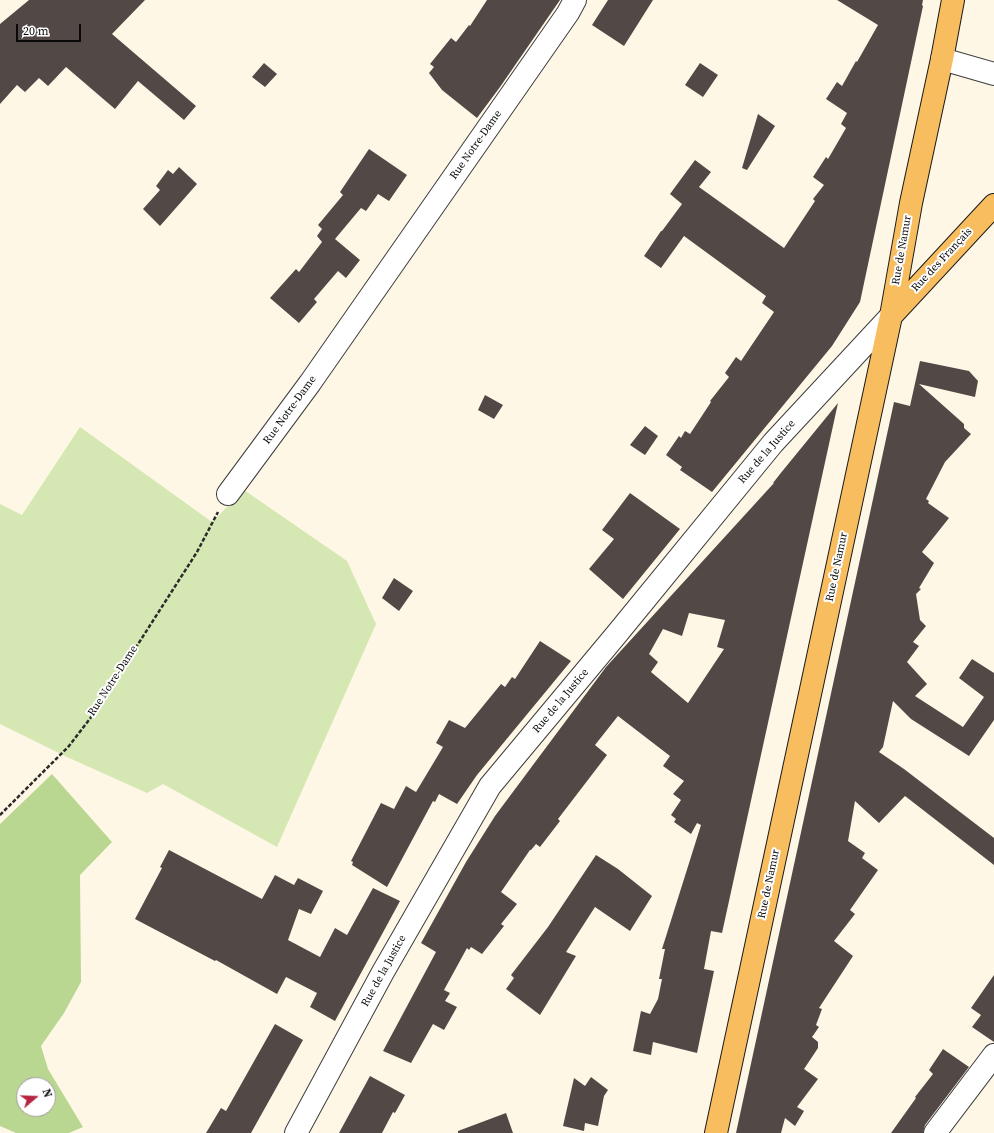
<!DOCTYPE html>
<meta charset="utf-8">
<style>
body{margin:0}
#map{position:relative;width:994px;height:1133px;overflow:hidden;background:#fff7e6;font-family:"Source Serif 4",serif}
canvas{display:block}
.north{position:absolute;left:16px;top:1077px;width:40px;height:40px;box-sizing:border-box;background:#fff;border:1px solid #9d9d9d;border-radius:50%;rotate:71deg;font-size:11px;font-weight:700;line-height:16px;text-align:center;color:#090909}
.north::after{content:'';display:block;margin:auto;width:14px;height:18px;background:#b62540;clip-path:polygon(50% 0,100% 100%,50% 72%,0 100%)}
.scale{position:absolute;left:16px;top:24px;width:65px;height:18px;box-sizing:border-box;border:2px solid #090909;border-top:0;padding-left:5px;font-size:12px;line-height:14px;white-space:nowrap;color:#090909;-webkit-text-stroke:3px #fff;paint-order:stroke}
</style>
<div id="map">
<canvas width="994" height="1133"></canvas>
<div class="north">N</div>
<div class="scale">20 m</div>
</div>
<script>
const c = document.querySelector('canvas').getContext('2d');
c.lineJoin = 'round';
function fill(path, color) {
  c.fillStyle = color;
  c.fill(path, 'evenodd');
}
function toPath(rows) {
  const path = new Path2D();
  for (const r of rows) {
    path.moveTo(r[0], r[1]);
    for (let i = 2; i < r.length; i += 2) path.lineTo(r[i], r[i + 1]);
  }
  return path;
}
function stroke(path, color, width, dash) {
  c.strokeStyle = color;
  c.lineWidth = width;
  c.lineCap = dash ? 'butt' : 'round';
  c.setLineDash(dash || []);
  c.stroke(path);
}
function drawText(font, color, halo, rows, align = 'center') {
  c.font = font + ' "Source Serif 4",serif';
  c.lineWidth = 4;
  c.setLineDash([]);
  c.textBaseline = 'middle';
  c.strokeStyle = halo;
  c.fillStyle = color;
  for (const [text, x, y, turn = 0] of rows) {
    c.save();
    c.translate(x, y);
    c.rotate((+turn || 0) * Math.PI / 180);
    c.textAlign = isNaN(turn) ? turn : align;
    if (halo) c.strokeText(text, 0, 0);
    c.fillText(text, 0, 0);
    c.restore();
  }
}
const green = toPath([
 [80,427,212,522,244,490,347,561,376,624,277,847,163,784,147,793,67,757,0,724,0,504,22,515]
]);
const forest = toPath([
 [52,774,112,842,80,875,81,982,64,1013,41,1046,48,1069,83,1127,69,1133,16,1133,0,1126,0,824],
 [24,1085,48,1085,48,1109,24,1109]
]);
const building = toPath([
 [29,0,145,0,112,34,196,106,184,120,138,81,115,109,66,67,48,86,39,78,25,92,17,85,0,104,0,24],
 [487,0,560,0,500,87,477,118,442,90,429,73,434,67,430,64,451,38,456,42,469,25,470,26],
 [608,0,653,0,624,46,592,25],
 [837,0,923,0,922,5,923,6,860,302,832,346,712,492,680,470,682,467,666,455,679,436,681,438,685,431,690,434,711,402,710,401,729,377,725,373,736,357,741,361,774,312,762,303,766,296,684,236,661,268,644,256,661,231,662,231,682,204,670,194,695,160,711,172,699,187,784,248,815,201,813,199,824,185,813,177,826,157,828,159,846,128,841,124,847,113,826,99,837,82,842,86,856,61,857,62,878,25],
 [264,63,277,74,265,87,252,77],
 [700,63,718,75,703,97,685,85],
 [758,114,775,126,747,170,742,168],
 [369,149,407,175,389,201,378,194,366,211,361,208,335,239,360,260,346,278,338,271,314,299,317,302,299,323,270,298,296,269,299,272,322,242,317,236,322,229,318,225,343,195,340,192],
 [179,167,197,184,160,226,143,209,160,190,156,186,168,170,173,174],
 [920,361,969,371,978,381,975,397,919,384,964,424,964,428,971,434,945,462,926,499,929,501,928,503,949,518,922,552,934,563,919,588,921,589,916,594,920,620,926,626,913,642,919,646,907,662,927,684,915,696,963,727,984,697,959,678,972,659,994,673,994,720,969,756,911,719,893,701,883,747,879,752,904,769,994,838,994,865,905,796,879,823,855,801,848,841,865,853,862,858,878,870,850,910,855,914,834,941,853,956,819,1008,822,1009,816,1025,819,1027,812,1037,818,1042,818,1048,804,1069,818,1079,797,1107,804,1111,795,1126,785,1118,781,1133,736,1133,894,402,910,406],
 [485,395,503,405,494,419,478,410],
 [838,403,722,933,711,931,704,969,714,971,697,1053,653,1042,651,1055,633,1051,641,1011,650,1014,658,999,662,979,659,979,665,949,662,949,701,825,697,823,691,834,674,822,676,819,671,815,681,800,673,794,684,781,663,766,670,756,618,716,595,745,607,755,558,819,560,821,540,847,536,844,531,850,530,850,501,892,517,904,501,924,504,926,482,954,471,947,469,950,467,948,444,990,450,993,445,1001,457,1007,444,1030,433,1024,411,1063,383,1051,436,952,421,943,466,862,495,816,606,667,774,483,773,483,780,474],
 [689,613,725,620,717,647,724,649,688,703,651,672,658,662,649,654,663,629,682,636],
 [645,426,658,436,645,455,630,445],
 [630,493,680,529,623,599,589,569,614,539,602,530],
 [394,578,413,591,399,611,382,598],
 [540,641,571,661,477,775,457,804,439,794,435,802,433,801,387,887,352,865,353,862,351,861,381,803,394,809,406,786,416,792,443,747,436,743,449,720,465,728,501,684,505,687,512,677,515,679],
 [169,850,262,899,275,875,294,885,298,878,323,891,311,914,299,909,288,940,320,957,335,928,347,935,373,888,400,901,335,1021,310,1007,317,993,286,977,277,994,216,960,215,961,135,919,162,868,160,867],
 [596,855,618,869,652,896,630,931,595,907,566,952,576,956,540,1015,506,989,514,978,511,975,548,927],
 [994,975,994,1042,972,1027,981,1015,971,1008],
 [275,1024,303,1040,251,1133,206,1133,221,1108,226,1111],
 [943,1049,969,1067,925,1125,923,1133,891,1133,916,1098,915,1097,933,1074,929,1070],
 [370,1076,405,1095,395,1113,393,1112,382,1133,339,1133],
 [591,1077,608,1090,604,1096,598,1126,585,1123,584,1131,563,1126,574,1078,585,1086],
 [506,1113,513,1133,458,1133,458,1131]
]);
const path = toPath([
 [0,815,69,746,92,716,197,552,218,512]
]);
const minor = toPath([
 [942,59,994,74],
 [228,494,310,383,568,13,575,0],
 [296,1133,383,972,490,786,616,635,773,443,891,316],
 [935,1133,994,1055]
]);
const major = toPath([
 [891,316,994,205],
 [716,1133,891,316,911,203,942,59,953,0]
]);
const streetNames = [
 ["Rue Notre-Dame",476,145,-55],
 ["Rue de Namur",902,250,-80],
 ["Rue des Français",942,260,-47],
 ["Rue Notre-Dame",290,410,-54],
 ["Rue de la Justice",767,452,-49],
 ["Rue de Namur",837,567,-78],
 ["Rue Notre-Dame",113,681,-57],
 ["Rue de la Justice",561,701,-50],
 ["Rue de Namur",769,884,-78],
 ["Rue de la Justice",384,971,-61]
];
fill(green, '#d5e7b2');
fill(forest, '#bad791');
fill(building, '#524946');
stroke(minor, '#3c3c3c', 24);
stroke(major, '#1a1a1a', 24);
stroke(path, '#2b2b2b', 2.5, [4, 2]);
stroke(minor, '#fff', 22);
stroke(major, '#f7bd5e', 22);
drawText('11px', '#090909', '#fff', streetNames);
</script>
